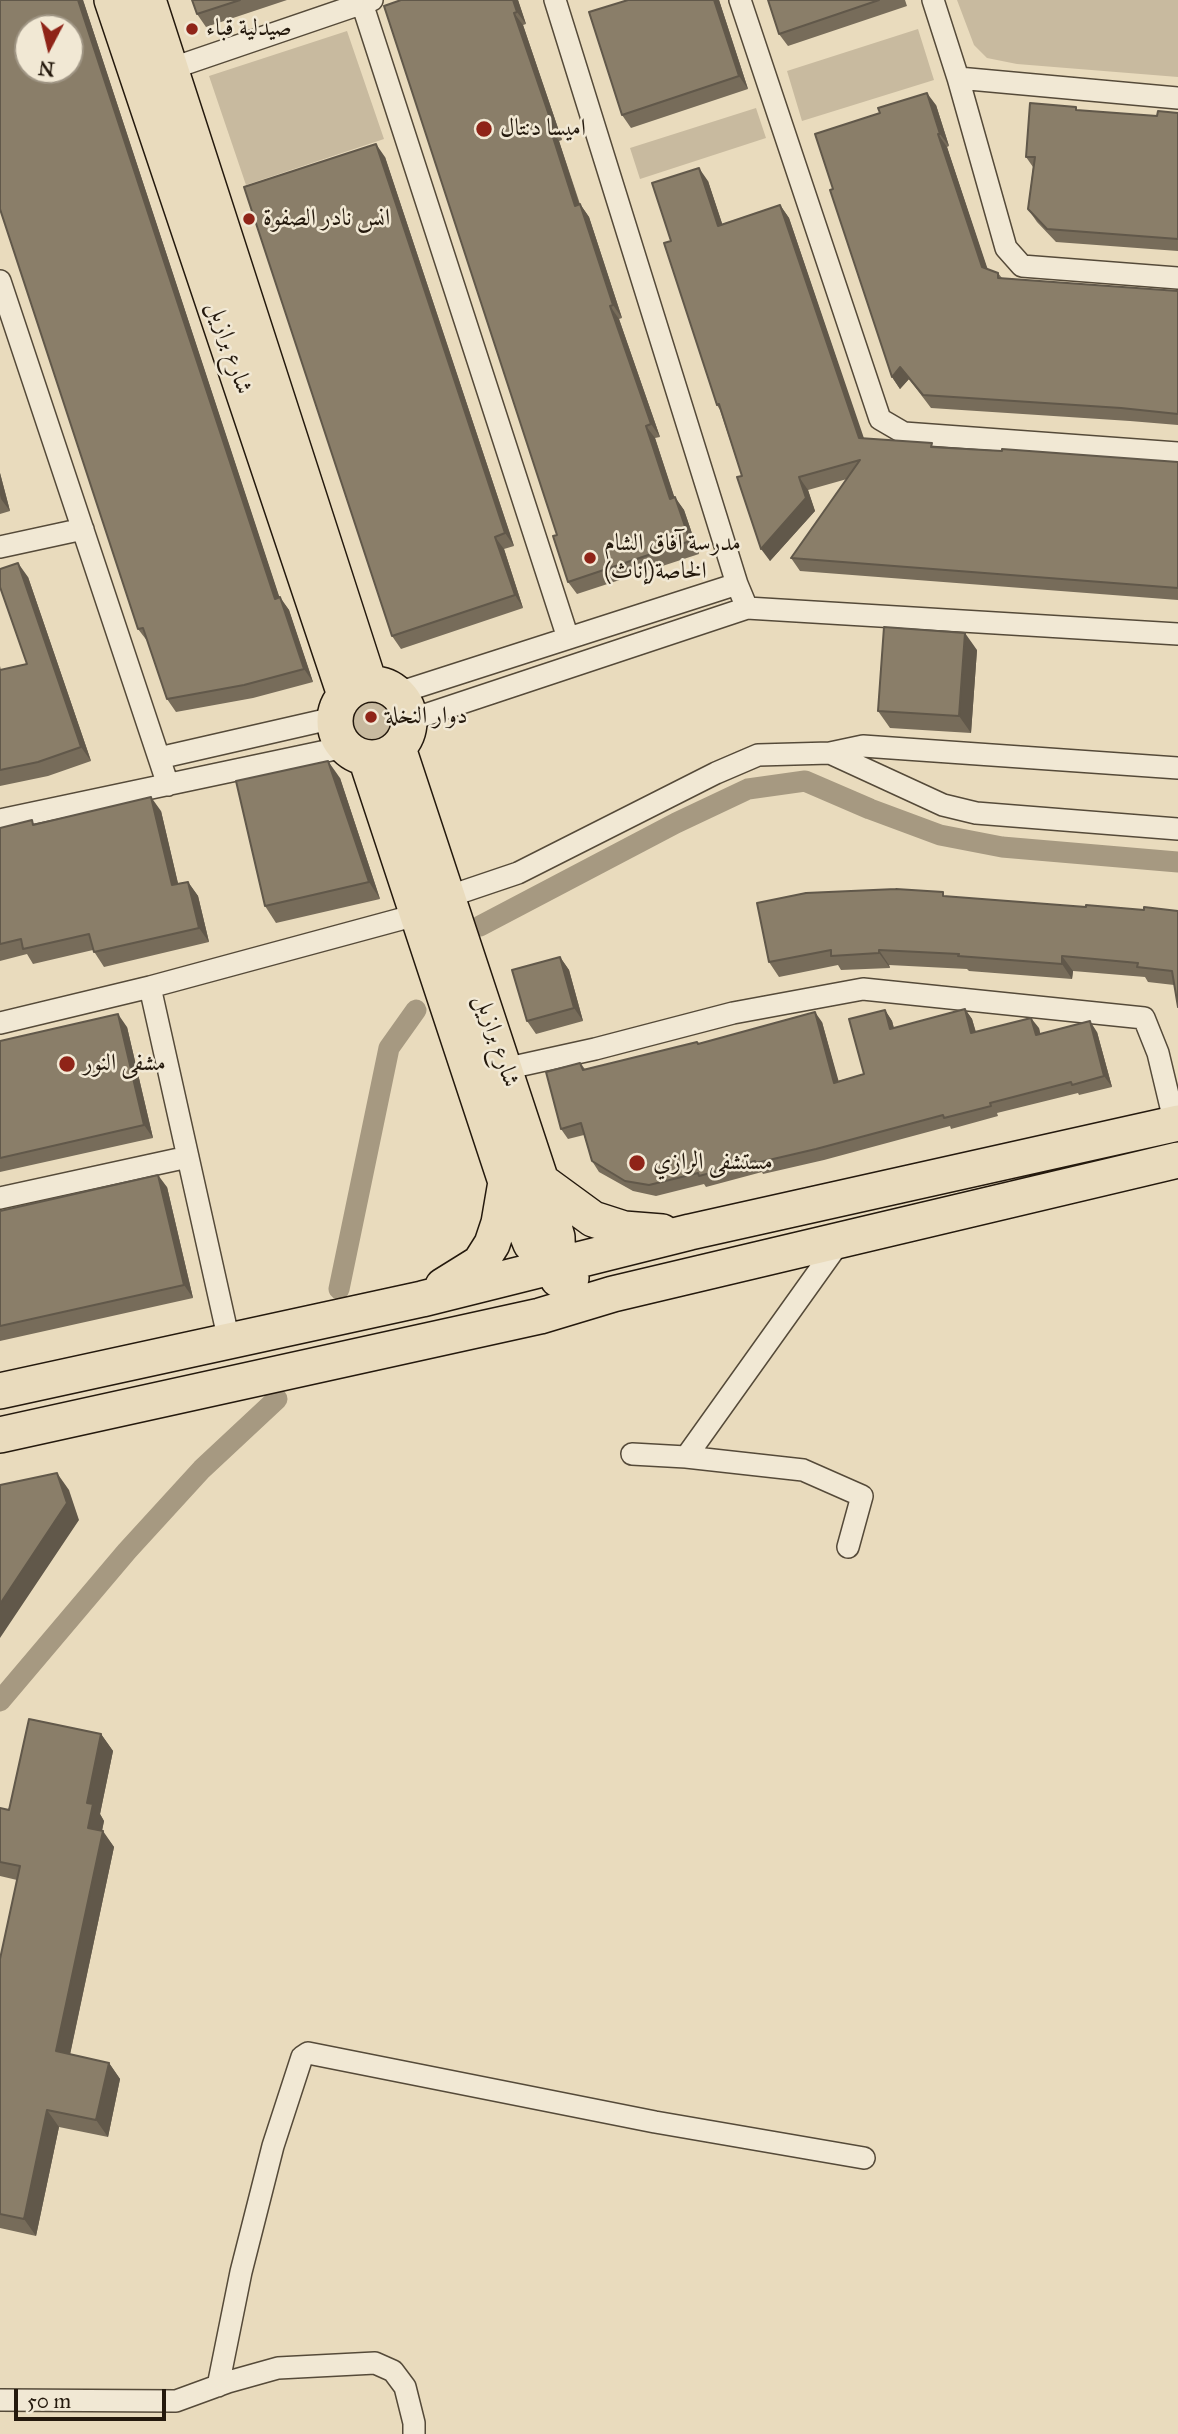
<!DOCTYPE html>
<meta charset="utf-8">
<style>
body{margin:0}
#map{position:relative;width:1178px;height:2434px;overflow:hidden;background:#e9dbbd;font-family:"IM FELL Great Primer",serif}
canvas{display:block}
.north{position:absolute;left:14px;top:14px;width:70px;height:70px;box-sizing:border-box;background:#f1e8d4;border:2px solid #9f9584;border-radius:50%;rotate:187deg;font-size:19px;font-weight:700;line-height:28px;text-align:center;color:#24190d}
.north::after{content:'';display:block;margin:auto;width:24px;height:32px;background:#8f2418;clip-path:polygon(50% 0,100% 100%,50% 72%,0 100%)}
.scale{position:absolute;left:14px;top:2389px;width:152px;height:32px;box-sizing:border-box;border:4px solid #24190d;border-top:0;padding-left:9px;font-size:21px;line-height:24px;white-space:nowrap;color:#24190d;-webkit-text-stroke:5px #f1e8d4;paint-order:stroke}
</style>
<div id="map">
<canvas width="1178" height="2434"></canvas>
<div class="north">N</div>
<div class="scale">50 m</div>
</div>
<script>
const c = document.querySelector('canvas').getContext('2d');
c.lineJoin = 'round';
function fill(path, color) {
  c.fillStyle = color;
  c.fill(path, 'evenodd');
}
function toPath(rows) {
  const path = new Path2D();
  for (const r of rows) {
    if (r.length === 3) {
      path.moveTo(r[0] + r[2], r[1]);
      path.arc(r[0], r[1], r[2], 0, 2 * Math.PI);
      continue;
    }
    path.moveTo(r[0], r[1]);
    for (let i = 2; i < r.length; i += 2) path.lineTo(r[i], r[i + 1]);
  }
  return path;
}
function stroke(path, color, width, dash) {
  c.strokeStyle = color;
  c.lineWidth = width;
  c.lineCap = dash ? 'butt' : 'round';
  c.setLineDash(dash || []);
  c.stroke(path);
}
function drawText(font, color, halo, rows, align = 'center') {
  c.font = font + ' "IM FELL Great Primer",Amiri,serif';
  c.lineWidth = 5;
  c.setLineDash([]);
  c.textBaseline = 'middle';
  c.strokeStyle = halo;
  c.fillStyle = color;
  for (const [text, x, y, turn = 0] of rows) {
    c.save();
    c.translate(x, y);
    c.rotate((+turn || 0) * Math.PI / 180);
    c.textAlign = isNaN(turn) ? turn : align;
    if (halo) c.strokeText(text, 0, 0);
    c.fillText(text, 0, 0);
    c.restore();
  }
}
const green = toPath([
 [957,0,1178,0,1178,77,1017,64,987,58,974,45],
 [918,29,934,80,802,121,787,71],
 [347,31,384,139,246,185,209,76],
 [756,108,766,138,640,179,630,148],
 [372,721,22]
]);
const canal = toPath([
 [480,926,676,823,748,789,805,781,870,809,940,835,1002,847,1178,862],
 [339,1289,389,1048,416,1010],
 [0,1701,127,1551,202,1469,277,1399]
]);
const minor = toPath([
 [361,0,568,638],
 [555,0,737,584,747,608],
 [740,0,880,419,904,433,1178,453],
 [933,0,958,78,1006,248,1022,266,1178,278],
 [170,69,372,0],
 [958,78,1178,98],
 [0,281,168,785],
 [0,547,83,529],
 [398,693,737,584],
 [410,720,747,608,1178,634],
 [830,753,863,746,1178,768],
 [159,758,334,718],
 [0,820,345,747],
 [447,897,518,873,716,773,758,755,830,753,943,805,976,813,1178,829],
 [150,987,229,1341],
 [0,1023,150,987,416,915],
 [504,1069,595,1049,733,1013,863,989,1144,1018,1158,1053,1175,1124],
 [0,1198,188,1157],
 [841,1240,686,1457,803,1470,862,1496,848,1547],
 [632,1454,686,1457],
 [218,2386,241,2272,273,2146,302,2057,308,2053,655,2122,864,2158],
 [0,2400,176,2401,228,2382,278,2368,375,2363,393,2371,405,2387,414,2423,414,2434]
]);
const trunk = toPath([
 [112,0,345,695],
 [148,0,369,683],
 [372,721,37],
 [398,748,541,1181,557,1237,558,1279],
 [366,758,506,1182,531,1244,571,1278],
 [541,1181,593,1219,624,1229,662,1232],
 [443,1286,480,1263,492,1244,499,1223,506,1182],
 [0,1391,422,1299,690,1232,1178,1123],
 [0,1435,540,1316,613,1294,1178,1160]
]);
const wall = toPath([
 [83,0,279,597,289,610,313,682,253,698,176,712,167,699,148,642,138,629],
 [192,0,287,0,206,27,197,14],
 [401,0,518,0,526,24,523,25,562,140,559,141,580,204,589,217,622,318,619,319,660,437,655,438,674,497,684,510,699,554,577,594,568,582,557,535],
 [628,0,719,0,748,89,631,128,622,115],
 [768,0,905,0,907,6,788,46,779,34],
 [936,105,949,146,947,147,987,269,998,273,1002,278,1178,291,1178,425,1130,421,931,408,909,379,900,389,892,377,833,189],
 [1079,110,1157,116,1178,113,1178,251,1056,242,1037,222,1028,209,1033,167,1026,157],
 [385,157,514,546,504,549,523,608,401,649,392,636],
 [708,181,722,224,780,205,789,218,863,438,934,447,1178,462,1178,600,800,571,791,558,847,479,808,490,815,511,770,561,720,410,717,405,671,241],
 [0,473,10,511,0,514],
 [28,577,91,761,48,776,0,786,0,666,1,670,27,664],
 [977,650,971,733,890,728,878,711],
 [340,778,380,899,276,923,265,906],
 [161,811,178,884,188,882,198,896,209,942,104,967,93,950,33,964,27,954,0,961,0,828],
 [946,896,1086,907,1178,911,1174,985,1148,982,1145,977,1073,971,1072,979,969,971,967,969,889,965,890,968,841,970,838,965,779,977,769,962],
 [560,957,569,970,583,1021,536,1034,527,1021],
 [965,1009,972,1019,976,1032,1039,1028,1040,1034,1097,1032,1112,1087,1079,1095,1078,1093,997,1113,998,1116,951,1129,950,1126,824,1160,763,1174,762,1172,706,1187,704,1184,656,1196,633,1191,599,1172,592,1161,584,1135,568,1139,561,1129,580,1063,585,1069,699,1044,822,1022,838,1081,864,1074,885,1010,892,1021,894,1028],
 [127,1027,153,1138,0,1172,0,1041],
 [167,1187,193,1298,0,1341,0,1211],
 [101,1734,113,1751,100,1814,104,1821,102,1831,114,1847,70,2055,109,2063,120,2079,108,2137,59,2127,36,2236,0,2228,0,1959,17,1880,0,1876,0,1808,9,1810]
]);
const shadedWall = toPath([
 [78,0,83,0,284,611,275,599],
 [513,0,518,0,526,24,517,12],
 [714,0,719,0,748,89,739,76],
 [514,13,523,25,562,140,553,127],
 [927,93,936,105,949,146,940,134],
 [550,128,559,141,584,219,575,206],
 [938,134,947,147,991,279,982,267],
 [376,144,385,157,514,546,505,533],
 [699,168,708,181,727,238,718,226],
 [580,204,589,217,622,318,613,305],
 [780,205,789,218,868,450,859,438],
 [610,306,619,319,660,437,651,424],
 [900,367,909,379,900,389,892,377],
 [646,426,655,438,679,511,670,499],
 [0,473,10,511,1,499,0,495],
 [799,477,808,490,815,511,770,561,761,549],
 [675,497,684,510,699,554,690,541],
 [495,537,504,549,523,608,515,595],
 [18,563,28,577,91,761,81,747],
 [280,597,289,610,313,682,304,669],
 [965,633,977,650,971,733,959,716],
 [328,761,340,778,380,899,369,882],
 [151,797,161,811,182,900,172,885],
 [188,882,198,896,209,942,199,928],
 [879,950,889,965,890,968,879,953],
 [1062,956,1073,971,1072,979,1062,964],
 [560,957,569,970,583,1021,574,1008],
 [965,1009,972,1019,979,1044,971,1033],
 [885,1010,892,1021,897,1040,890,1029],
 [815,1012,822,1022,842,1093,834,1083],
 [118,1014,127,1027,153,1138,144,1125],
 [1031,1018,1039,1028,1043,1046,1036,1035],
 [1090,1021,1097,1032,1112,1087,1104,1076],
 [158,1175,167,1187,193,1298,184,1285],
 [57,1473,69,1490,79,1520,0,1638,0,1604],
 [101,1734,113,1751,100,1814,104,1821,99,1844,88,1828,87,1803],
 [103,1831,114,1847,67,2068,56,2051],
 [109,2063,120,2079,108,2137,96,2120],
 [47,2110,59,2127,36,2236,24,2219]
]);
const building = toPath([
 [0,0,78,0,275,599,280,597,304,669,244,685,167,699,143,628,138,629,0,209,0,0],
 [28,28,70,28,70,70,28,70,28,28],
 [192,0,240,0,197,14,192,0],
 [401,0,513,0,517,12,514,13,553,127,550,128,575,206,580,204,613,305,610,306,651,424,646,426,670,499,675,497,690,541,568,582,553,536,557,535,384,6,401,0],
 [628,0,714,0,739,76,622,115,589,12,628,0],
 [768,0,879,0,779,34,768,0],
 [927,93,940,134,938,134,982,267,998,273,998,278,1178,291,1178,414,1121,408,923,395,900,367,892,377,830,190,833,189,815,134,880,113,878,108,927,93],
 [1030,103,1076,107,1076,110,1157,116,1158,111,1178,113,1178,239,1047,229,1028,209,1035,157,1026,157,1030,103],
 [376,144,505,533,495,537,515,595,392,636,244,187,376,144],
 [699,168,718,226,780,205,859,438,932,443,931,447,1002,451,1002,449,1178,462,1178,588,791,558,860,460,799,477,806,498,761,549,737,477,742,476,719,404,717,405,664,243,671,241,652,183,699,168],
 [18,563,81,747,38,762,0,770,0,670,27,664,0,587,0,569,18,563],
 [884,627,965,633,959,716,878,711,884,627],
 [328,761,369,882,265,906,236,781,328,761],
 [151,797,172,885,188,882,199,928,94,952,89,934,23,949,21,939,0,944,0,828,32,820,33,825,151,797],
 [896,889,943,892,943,896,1086,907,1086,905,1144,910,1144,907,1178,911,1178,1007,1172,971,1137,967,1138,963,1062,956,1062,964,958,956,959,954,879,950,879,953,831,956,831,950,769,962,757,903,806,893,896,889],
 [560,957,574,1008,527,1021,512,970,560,957],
 [965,1009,971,1033,1031,1018,1036,1035,1090,1021,1104,1076,1072,1085,1071,1082,990,1103,991,1106,944,1118,943,1115,816,1149,756,1163,755,1161,699,1176,698,1173,649,1185,625,1181,592,1161,581,1123,561,1129,546,1072,580,1063,583,1070,697,1042,698,1044,815,1012,834,1083,864,1074,849,1019,885,1010,890,1029,965,1009],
 [118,1014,144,1125,0,1158,0,1041,118,1014],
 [158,1175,184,1285,0,1326,0,1211,158,1175],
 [57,1473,67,1503,0,1604,0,1485,57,1473],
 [29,1719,101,1734,87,1803,93,1804,88,1828,103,1831,56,2051,109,2063,96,2120,47,2110,24,2219,0,2214,0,1959,20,1866,0,1862,0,1808,9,1810,29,1719]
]);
const markers = [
 [192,29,7,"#8f2418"],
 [484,129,9,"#8f2418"],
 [249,219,7,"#8f2418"],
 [590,558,7,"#8f2418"],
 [371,717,7,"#8f2418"],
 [67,1064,9,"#8f2418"],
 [637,1163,9,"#8f2418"]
];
const poiNames = [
 ["صيدلية قباء",206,29],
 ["اميسا دنتال",500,129],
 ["انس نادر الصفوة",263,219],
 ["مدرسة آفاق الشام",604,544],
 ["الخاصة(إناث)",604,572],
 ["دوار النخلة",385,717],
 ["مشفى النور",83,1064],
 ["مستشفى الرازي",653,1163]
];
const streetNames = [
 ["شارع برازيل",229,348,72],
 ["شارع برازيل",496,1041,72]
];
fill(green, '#c8ba9f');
stroke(canal, '#a69981', 21);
stroke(minor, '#554a39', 24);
stroke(trunk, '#24190d', 38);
stroke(minor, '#f1e8d4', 21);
stroke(trunk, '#e9dbbd', 35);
fill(wall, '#776c5a');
fill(shadedWall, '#61584a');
fill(building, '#8a7e69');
stroke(building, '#61584a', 2);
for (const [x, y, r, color] of markers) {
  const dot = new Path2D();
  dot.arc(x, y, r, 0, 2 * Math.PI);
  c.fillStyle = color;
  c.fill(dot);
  stroke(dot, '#f1e8d4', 2.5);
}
drawText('24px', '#24190d', '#f1e8d4', poiNames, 'left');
drawText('24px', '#24190d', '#f1e8d4', streetNames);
</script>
